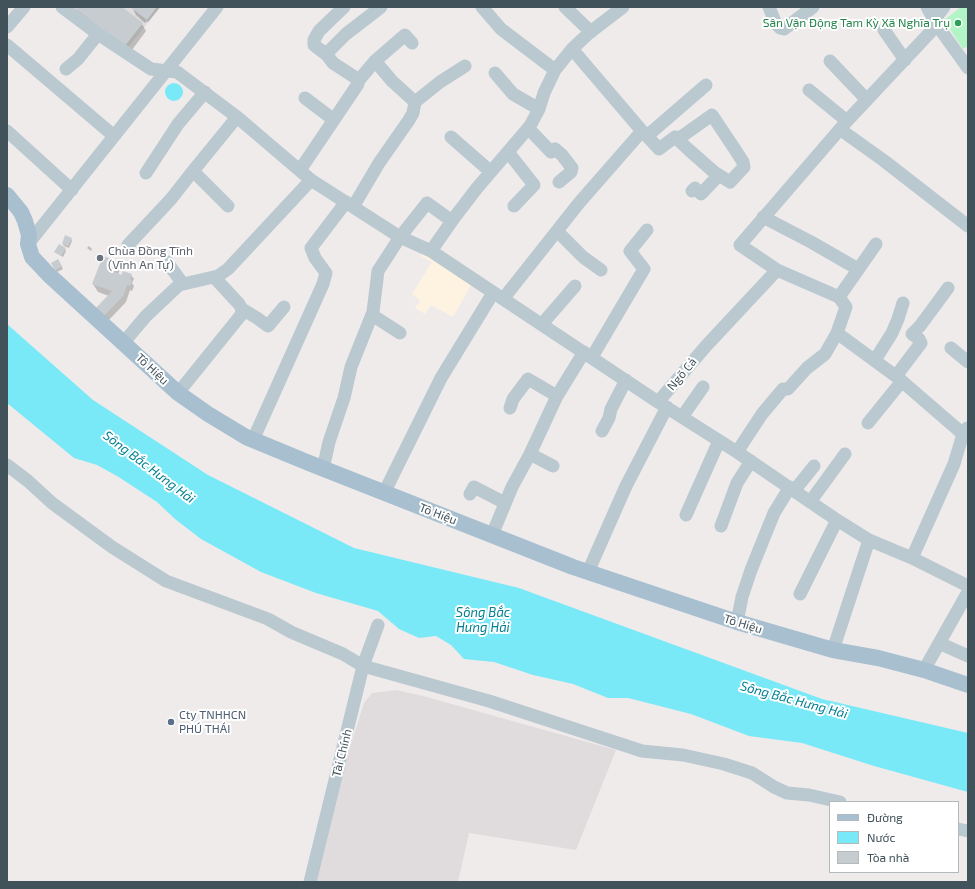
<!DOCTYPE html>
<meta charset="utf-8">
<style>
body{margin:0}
#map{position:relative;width:975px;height:889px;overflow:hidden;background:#efebeb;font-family:"Exo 2",sans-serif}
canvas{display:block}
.frame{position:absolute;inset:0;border:8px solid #42525b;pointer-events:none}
.legend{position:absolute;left:829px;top:801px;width:130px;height:72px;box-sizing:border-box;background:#fff;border:1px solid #b3babd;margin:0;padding:5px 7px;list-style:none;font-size:12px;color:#42525b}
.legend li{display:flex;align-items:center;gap:8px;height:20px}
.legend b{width:20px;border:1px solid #b3babd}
</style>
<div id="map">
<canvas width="975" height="889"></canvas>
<div class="frame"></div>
<ul class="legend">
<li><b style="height:5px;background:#a7bfcf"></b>Đường</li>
<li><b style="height:11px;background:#79e9f7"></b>Nước</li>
<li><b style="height:11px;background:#c7ccd1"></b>Tòa nhà</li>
</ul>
</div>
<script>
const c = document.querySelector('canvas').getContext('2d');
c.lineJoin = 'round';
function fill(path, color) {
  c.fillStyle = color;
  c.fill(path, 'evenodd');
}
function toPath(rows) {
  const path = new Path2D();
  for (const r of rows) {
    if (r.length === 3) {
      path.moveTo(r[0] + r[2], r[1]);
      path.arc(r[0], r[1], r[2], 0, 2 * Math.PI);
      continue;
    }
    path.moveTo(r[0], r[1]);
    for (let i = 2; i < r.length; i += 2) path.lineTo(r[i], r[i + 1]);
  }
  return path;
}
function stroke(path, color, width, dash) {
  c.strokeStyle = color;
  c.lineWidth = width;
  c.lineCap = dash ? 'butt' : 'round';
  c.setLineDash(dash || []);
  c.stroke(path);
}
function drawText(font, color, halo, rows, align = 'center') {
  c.font = font + ' "Exo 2",sans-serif';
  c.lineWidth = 4;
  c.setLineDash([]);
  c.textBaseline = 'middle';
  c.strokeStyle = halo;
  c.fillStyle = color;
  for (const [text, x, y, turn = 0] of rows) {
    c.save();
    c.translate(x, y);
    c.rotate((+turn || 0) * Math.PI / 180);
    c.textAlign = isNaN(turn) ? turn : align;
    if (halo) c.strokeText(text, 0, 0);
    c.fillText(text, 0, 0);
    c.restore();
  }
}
const commercial = toPath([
 [423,252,473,282,453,317,431,305,425,314,415,308,420,301,412,294,432,262,421,256]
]);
const education = toPath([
 [69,7,161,7,129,46,124,47],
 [396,690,423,696,616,750,576,850,469,833,458,882,314,882,328,818,364,703,372,693]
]);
const green = toPath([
 [961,7,968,7,968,46,963,49,944,20]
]);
const water = toPath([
 [174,92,9],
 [7,324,93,400,208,475,354,548,519,588,822,699,968,733,968,792,874,766,802,743,749,736,691,714,628,698,608,698,573,684,533,675,494,662,464,659,451,645,436,636,419,638,399,629,378,611,316,593,261,572,201,539,175,519,157,502,117,476,97,465,74,458,7,403]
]);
const shadow = toPath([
 [79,7,120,7,142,24,146,31,129,54,81,17,77,9],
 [132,7,160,7,148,22,147,21,145,23,136,15],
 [71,238,72,241,69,248,64,246,63,244],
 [89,246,92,249,91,251,87,248],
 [65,249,66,251,63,257,55,252],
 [58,260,63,269,57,272,52,263],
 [116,262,120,269,118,275,131,275,134,279,132,283,134,286,132,291,130,290,126,302,107,322,99,314,109,296,98,292,93,284]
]);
const building = toPath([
 [77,7,122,7,143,23,124,47,76,9],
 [130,7,157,7,147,20],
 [65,235,72,238,68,246,62,244],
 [59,244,66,248,61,256,54,252],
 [103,256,117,261,113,271,121,275,123,271,132,274,130,279,132,280,130,286,127,285,123,296,103,317,95,309,112,291,92,284],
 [58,259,62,266,55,270,51,263]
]);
const minor = toPath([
 [62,7,98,34,151,69,177,72,237,117,311,180,400,237,431,251,658,402,737,452,837,520,869,540,912,558,968,586],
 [482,7,501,29,555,70],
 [565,7,591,32],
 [769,7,776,24,780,28,784,29,813,7],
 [927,7,937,25,968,68],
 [934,20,944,7],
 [7,27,24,7],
 [884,30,905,60],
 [7,45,114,136],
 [572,49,642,131],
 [327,55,314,45,314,40,319,31,344,7],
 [375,61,392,81,415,102],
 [830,61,867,100],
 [66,69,78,59,98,34],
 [495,73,513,94,539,109],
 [359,80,375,61,405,35,412,43],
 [809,90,847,121],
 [305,98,334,120],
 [528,128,551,152,555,149,562,155,572,168,571,172,559,182],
 [841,130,883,160,968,226],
 [7,131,72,190],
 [647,136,659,149,675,137,689,150,714,172,730,182,744,167,743,162,736,151,712,115,678,139],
 [451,137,491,172],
 [508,152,534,185,514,206],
 [300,170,358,84,359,80,333,63,327,55,329,51,346,34,381,7],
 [193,171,228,206],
 [146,173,178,124,205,92],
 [692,191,695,188,701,194,719,175],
 [353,207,379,163,409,120,413,113,415,102,440,82,465,66],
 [763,217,811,242,858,269],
 [557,231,583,257,601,270],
 [28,244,217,7],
 [128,245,171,199,193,171,237,117],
 [431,251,454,218,477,188,530,126,539,109,544,93,555,70,572,49,589,33,623,7],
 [167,262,183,284],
 [839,297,876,244],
 [503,299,579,203,642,131,647,136,706,85],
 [242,309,257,318,268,326,284,307],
 [372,315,400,333],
 [542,324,575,286],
 [837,333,897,377,963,434],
 [124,342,146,316,179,285,218,276,228,269,311,180],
 [951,348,968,362],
 [592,357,644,269,630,251,647,230],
 [875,360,892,333,898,319,903,303],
 [896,376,921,343,919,339,912,334,920,326,948,288],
 [178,393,241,315,242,309,239,304,214,277],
 [658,402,706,346,777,270],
 [510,408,513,399,528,379,557,396],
 [682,417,703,387],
 [868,423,902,381],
 [602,431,609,418,611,409,626,380],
 [253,440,323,284,326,273,315,258,311,248,346,202],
 [737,452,762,414,783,389,788,389,807,368,825,354,837,333,846,307,839,297,777,270,740,245,847,121,937,25],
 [530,454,553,466],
 [7,465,28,481,52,503,112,547,166,581,268,619,291,632,343,654,363,666,489,701,642,751,683,755,724,764,752,773,774,787,787,793,809,795,840,802],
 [323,469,329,442,344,398,351,367,373,312,378,271,400,237,427,203,452,221],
 [794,491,814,466],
 [384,493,441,378,493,293],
 [470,494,474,487,505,503],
 [810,502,845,454],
 [686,515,719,441],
 [721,526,737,483,751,461],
 [492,535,512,487,530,454,557,396,584,352],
 [912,558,954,464,963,434,967,428],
 [588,572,626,486,667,407],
 [800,594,837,520],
 [737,622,742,597,751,570,774,513,790,487],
 [939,643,968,656],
 [833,650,869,540],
 [924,670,968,592],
 [958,829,968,831],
 [310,882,363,666,378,625]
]);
const major = toPath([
 [7,195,21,212,25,221,29,235,28,244,32,257,49,275,178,393,208,414,246,437,309,463,573,567,737,622,833,650,878,658,924,670,968,685]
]);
const markers = [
 [958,23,4,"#2e9e5b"],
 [100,258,4,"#6b7280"],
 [171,722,4,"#5c6f8a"]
];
const leisureNames = [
 ["Sân Vận Động Tam Kỳ Xã Nghĩa Trụ",950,23]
];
const worshipNames = [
 ["Chùa Đồng Tĩnh",108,251],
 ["(Vĩnh An Tự)",108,265]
];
const streetNames = [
 ["Tô Hiệu",152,369,43],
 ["Ngõ Cả",682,374,-50],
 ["Tô Hiệu",438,514,21],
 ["Tô Hiệu",743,624,17],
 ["Tài Chính",342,753,-76]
];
const serviceNames = [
 ["Cty TNHHCN",179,715],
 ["PHÚ THÁI",179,729]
];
const waterNames = [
 ["Sông Bắc Hưng Hải",149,467,37],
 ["Sông Bắc",483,613],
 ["Hưng Hải",483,628],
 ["Sông Bắc Hưng Hải",794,700,15]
];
fill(commercial, '#fef2e0');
fill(education, '#e0dcdd');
fill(green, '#b2f4c5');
fill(water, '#79e9f7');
fill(shadow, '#0003');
fill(building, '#c7ccd1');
stroke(minor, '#bac8d0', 13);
stroke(major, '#a7bfcf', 16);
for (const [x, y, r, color] of markers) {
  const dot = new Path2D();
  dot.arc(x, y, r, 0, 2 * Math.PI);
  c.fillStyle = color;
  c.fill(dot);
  stroke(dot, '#fff', 1.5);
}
drawText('12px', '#27864d', '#fff', leisureNames, 'right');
drawText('12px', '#5b616d', '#fff', worshipNames, 'left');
drawText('12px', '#42525b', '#fff', streetNames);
drawText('12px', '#4e5e75', '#fff', serviceNames, 'left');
drawText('italic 13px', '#038090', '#fff', waterNames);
</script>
